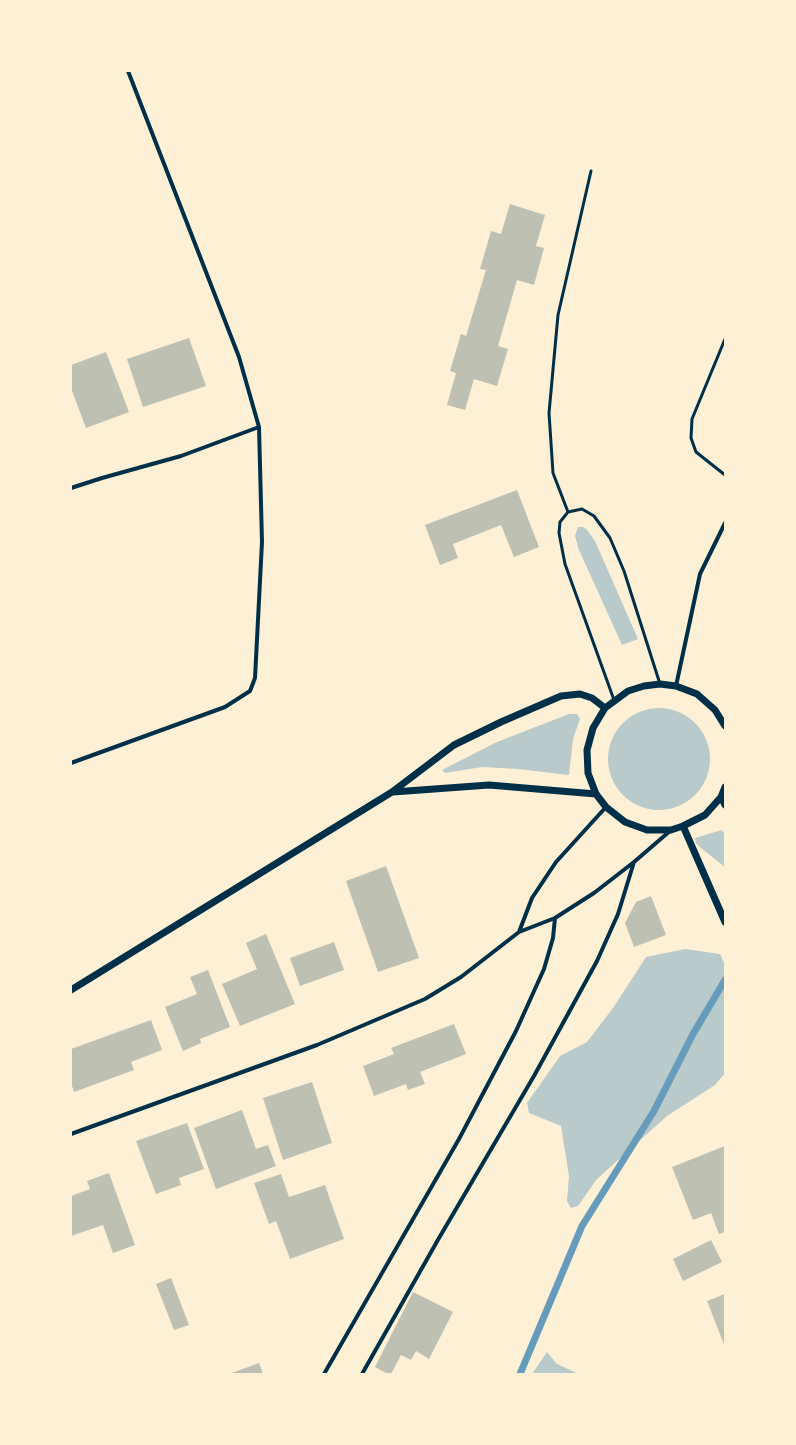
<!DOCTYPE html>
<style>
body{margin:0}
#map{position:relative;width:796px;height:1445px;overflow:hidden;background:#fdf0d5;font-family:"Archivo Narrow",sans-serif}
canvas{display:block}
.frame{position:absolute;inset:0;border:72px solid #fdf0d5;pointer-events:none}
</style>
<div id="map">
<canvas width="796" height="1445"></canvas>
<div class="frame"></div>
</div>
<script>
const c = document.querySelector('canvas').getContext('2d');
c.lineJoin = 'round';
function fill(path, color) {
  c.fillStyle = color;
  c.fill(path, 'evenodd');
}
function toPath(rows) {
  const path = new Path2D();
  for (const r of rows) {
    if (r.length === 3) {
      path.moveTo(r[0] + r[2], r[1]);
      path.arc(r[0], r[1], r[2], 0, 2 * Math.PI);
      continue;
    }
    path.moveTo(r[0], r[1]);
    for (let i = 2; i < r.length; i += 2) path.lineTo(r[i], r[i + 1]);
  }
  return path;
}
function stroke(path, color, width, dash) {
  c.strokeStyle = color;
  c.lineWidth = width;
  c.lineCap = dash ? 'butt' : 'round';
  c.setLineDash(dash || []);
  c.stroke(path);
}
const green = toPath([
 [578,527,583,527,587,530,595,541,638,639,622,645,579,550,575,536],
 [659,759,51],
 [569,714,577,714,580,719,573,739,569,775,518,769,482,767,445,773,442,770,497,742],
 [722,830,725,835,725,867,701,848,696,843,695,838],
 [685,949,720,954,725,965,725,1073,715,1085,667,1116,597,1179,578,1206,571,1208,567,1201,569,1176,561,1126,529,1113,527,1103,560,1056,587,1042,613,1008,646,957],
 [547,1352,557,1364,579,1374,532,1374]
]);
const stream = toPath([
 [520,1374,582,1226,654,1111,693,1034,725,980]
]);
const building = toPath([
 [510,204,545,215,536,246,544,248,534,285,517,280,498,346,508,349,497,386,474,379,465,410,447,405,456,373,450,371,461,334,466,336,486,270,480,269,491,231,501,234],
 [189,338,206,386,143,407,127,359],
 [106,352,129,412,86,428,71,388,71,365],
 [517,490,539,547,514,557,501,525,453,544,458,558,440,565,425,525],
 [386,866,419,958,378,972,346,881],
 [651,896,666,935,634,947,625,923,636,902],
 [266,934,295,1004,240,1026,222,984,257,969,246,943],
 [334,942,344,970,300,986,290,958],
 [208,970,230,1027,200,1039,201,1043,183,1051,165,1007,197,994,190,977],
 [151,1020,162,1050,131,1062,134,1070,74,1092,71,1083,71,1049],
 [454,1024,466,1054,420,1072,425,1084,408,1090,406,1084,374,1096,363,1066,394,1054,391,1048],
 [312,1082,332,1143,283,1160,263,1098],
 [242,1110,256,1149,268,1145,276,1166,216,1189,194,1128],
 [187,1123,204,1169,179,1178,181,1185,156,1194,136,1141],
 [725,1146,725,1232,719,1234,711,1213,693,1220,672,1167],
 [109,1173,135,1245,113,1253,103,1225,71,1236,71,1196,90,1189,87,1181],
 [281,1174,289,1197,325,1185,344,1239,290,1259,276,1221,269,1224,254,1183],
 [711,1240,722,1262,683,1281,673,1259],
 [171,1278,189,1325,174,1330,156,1284],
 [413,1292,453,1312,429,1359,416,1351,411,1360,401,1355,391,1374,388,1374,375,1367],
 [725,1294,725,1347,707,1301],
 [259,1363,263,1374,229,1374]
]);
const service = toPath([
 [725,339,692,419,691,438,696,452,725,475],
 [568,512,553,473,549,413,558,315,591,171],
 [614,700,565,564,559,533,560,522,568,512,582,509,594,516,610,538,624,571,660,684]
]);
const minor = toPath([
 [71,488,102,478,181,456,259,427],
 [676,686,700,574,725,523],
 [71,763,225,707,250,691,255,678,262,542,259,427,239,357,128,71],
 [519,932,532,898,556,862,606,807],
 [71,1134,317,1045,425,999,461,977,519,932,555,918,594,893,634,862,670,831],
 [324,1374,459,1139,516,1031,544,969,553,938,555,918],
 [362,1374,439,1238,534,1076,597,961,618,914,634,862]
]);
const tertiary = toPath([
 [725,726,715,710,697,694,676,686,660,684,644,686,628,691,605,708,593,728,587,750,588,773,596,794,606,807,625,822,647,830,671,830,683,826,705,815,721,797,725,787],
 [393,792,489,785,596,794],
 [721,797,725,805],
 [683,826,725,922],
 [71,990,392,792,454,745,501,722,561,696,580,694,592,698,605,708]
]);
fill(green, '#b9caca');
stroke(stream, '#669bbc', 7);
fill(building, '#bec0b2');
stroke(service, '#003049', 3);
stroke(minor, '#003049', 4);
stroke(tertiary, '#003049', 7);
</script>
